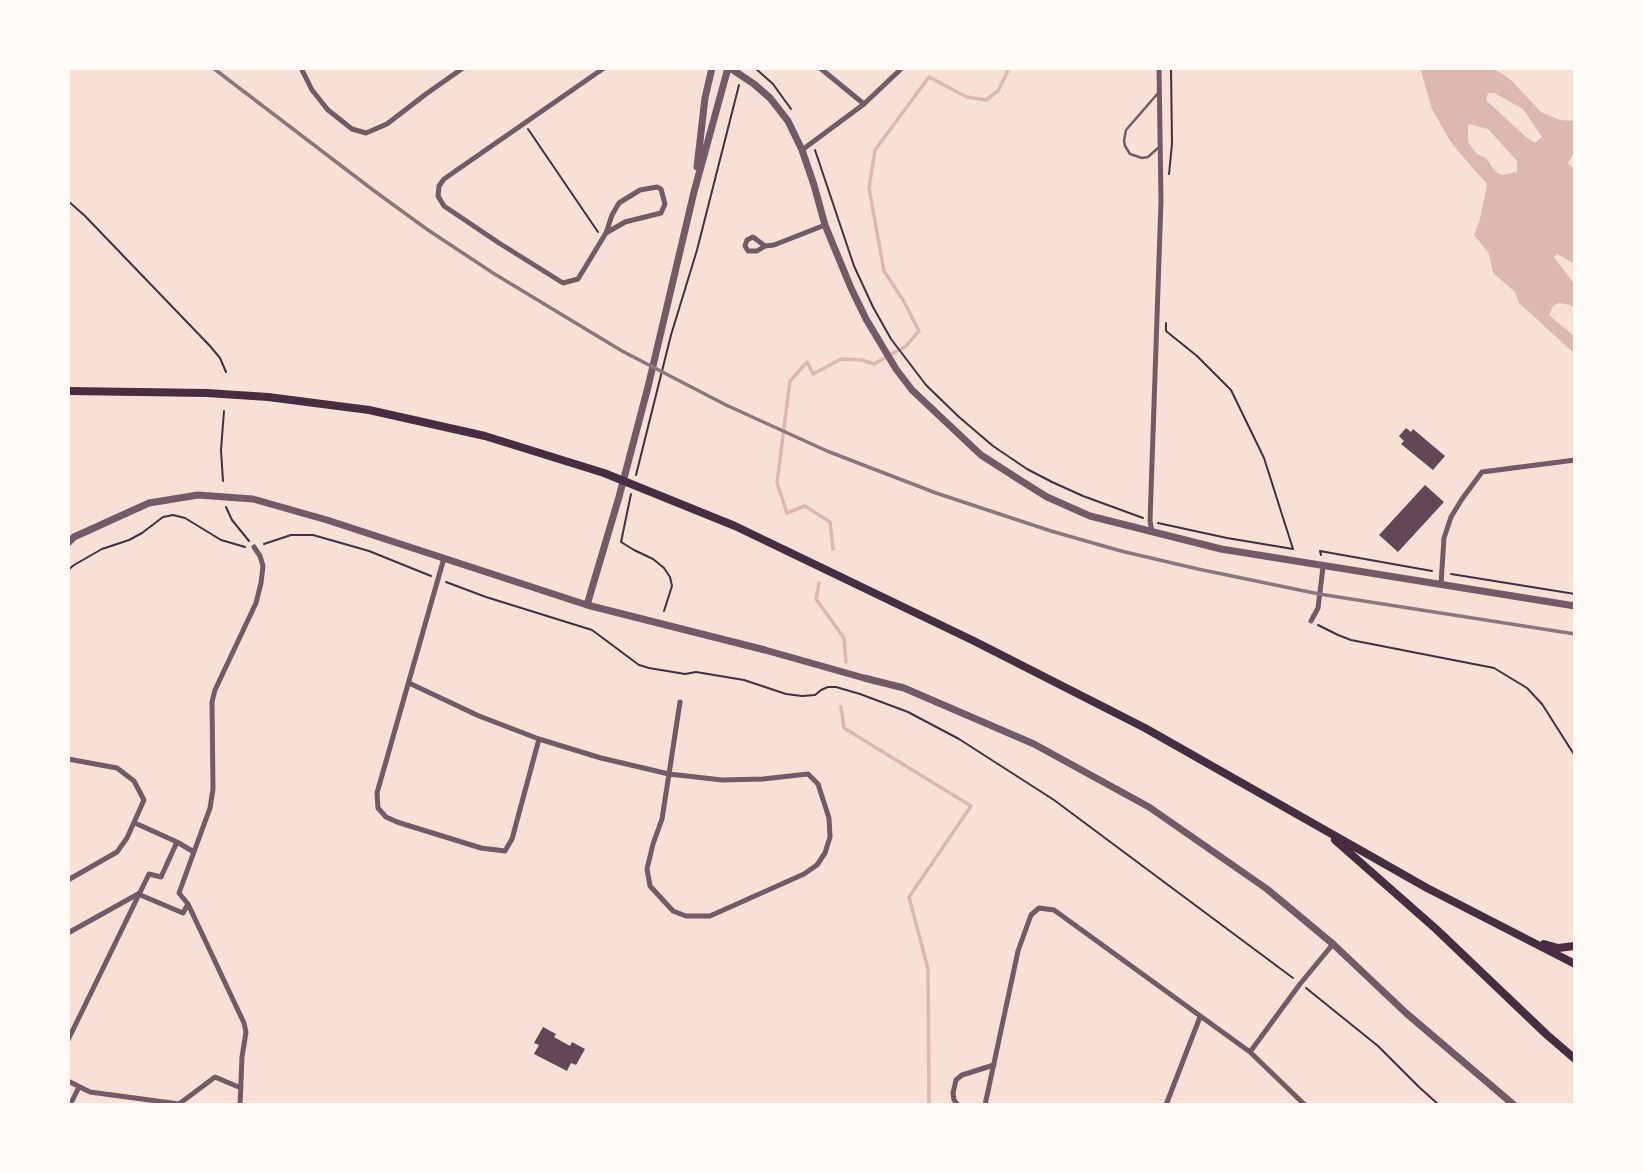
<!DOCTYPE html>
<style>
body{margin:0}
#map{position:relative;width:1643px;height:1173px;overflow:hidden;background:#f7e1d7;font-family:"Asap Condensed",sans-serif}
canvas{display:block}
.frame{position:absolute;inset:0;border:70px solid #fffaf5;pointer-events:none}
</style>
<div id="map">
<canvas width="1643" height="1173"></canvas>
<div class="frame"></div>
</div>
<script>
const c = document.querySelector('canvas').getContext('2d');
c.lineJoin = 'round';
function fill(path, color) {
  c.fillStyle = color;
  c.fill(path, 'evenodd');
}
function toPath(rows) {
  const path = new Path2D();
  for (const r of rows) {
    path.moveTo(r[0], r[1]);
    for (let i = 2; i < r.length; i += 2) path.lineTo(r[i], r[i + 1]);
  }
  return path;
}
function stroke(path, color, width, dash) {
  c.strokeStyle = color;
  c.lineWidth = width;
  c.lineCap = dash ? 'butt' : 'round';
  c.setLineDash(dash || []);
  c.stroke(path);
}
const water = toPath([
 [1420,68,1493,68,1511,80,1541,112,1560,120,1575,121,1575,151,1568,163,1575,170,1575,264,1557,254,1554,257,1575,285,1575,309,1570,305,1559,303,1553,306,1549,315,1575,337,1575,354,1519,303,1515,292,1493,273,1489,254,1474,235,1480,219,1487,184,1458,151,1449,139,1432,109],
 [1488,93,1494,93,1523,109,1542,137,1535,143,1526,137,1486,100],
 [1468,124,1488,129,1517,161,1517,172,1501,175,1494,170,1486,158,1477,154,1468,142]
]);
const stream = toPath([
 [833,549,830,522,805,506,787,513,777,483,790,381,807,362,813,374,841,359,862,360,874,364,906,346,919,331,903,300,884,271,869,188,875,150,929,77,967,97,986,100,998,91,1007,73,1007,68],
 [819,583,816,599,844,638,846,662],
 [841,707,844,728,971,806,909,897,928,969,929,1105]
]);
const building = toPath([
 [1406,428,1411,432,1413,429,1445,456,1433,470,1401,444,1404,441,1399,436],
 [1425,485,1444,502,1398,552,1379,535],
 [543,1027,556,1034,554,1037,570,1046,572,1042,585,1049,576,1065,571,1063,567,1071,534,1054,539,1045,534,1043]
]);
const path = toPath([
 [755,68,773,84,791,109],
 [528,129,598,232],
 [815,150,854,266,873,307,891,339,926,385,959,417,993,446,1027,469,1052,482,1083,496,1143,518],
 [1169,174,1172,144,1171,68],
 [68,201,85,216,210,346,220,358,226,372],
 [636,475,671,335,697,250,739,85],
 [223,481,221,450,224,411],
 [631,494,621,542,634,550,653,559,664,568,670,577,672,586,664,611],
 [226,507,232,520,249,541],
 [1158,523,1227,538,1293,549,1264,458,1231,390,1197,356,1166,331,1166,323],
 [264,544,291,535,313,535,369,551,431,576],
 [1321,555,1320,551,1432,571],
 [68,570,74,565,102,549,129,540,142,533,163,517,173,515,185,518,221,540,245,547],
 [1451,574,1575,594],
 [446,582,486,597,592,630,639,665,649,668,685,674,696,672,744,680,786,694,802,696,815,695,821,690,828,687,836,687,860,694,908,712,959,739,1054,800,1293,978],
 [1318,625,1338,635,1351,640,1494,668,1527,688,1542,704,1575,756],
 [1306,988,1378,1046,1419,1087,1439,1105]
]);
const service = toPath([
 [1158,148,1148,157,1142,158,1130,154,1125,146,1124,141,1126,130,1159,92]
]);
const minor = toPath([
 [301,68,312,90,328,110,352,129,366,133,387,124,426,94,463,68],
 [604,68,444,179,439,186,438,196,444,206,499,243,563,283,578,279,606,233,612,215,619,203,640,190,657,187,661,189,665,204,661,213,625,222,606,233],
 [820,68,864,104],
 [802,150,864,104,902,68],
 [765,246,753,237,747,240,745,246,748,251,757,251,765,246,774,245,825,225],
 [1152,532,1150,521,1161,201,1159,68],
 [444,558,377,793,378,808,386,817,397,822,481,848,505,851,512,839,539,739],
 [1441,584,1444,538,1451,517,1462,499,1482,472,1575,460],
 [1311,621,1318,608,1323,567],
 [409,683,479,716,539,739,601,758,669,774,722,780,763,779,808,774,818,784,829,818,830,837,825,853,817,865,804,874,710,916,686,916,673,911,650,886,647,869,653,844,662,819,669,774,680,702],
 [68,759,117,768,134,781,144,800,127,838,117,852,68,880],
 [177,842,194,852],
 [138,894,183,913,188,904],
 [68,933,138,894],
 [68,1040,149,874,161,877,177,842,135,823],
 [1250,1052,1300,984,1333,944],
 [68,1081,90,1092,179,1104,215,1077,241,1088],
 [70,1105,79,1087],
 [240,1105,242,1057,246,1032,244,1023,188,904,179,893,210,808,213,789,212,702,215,690,256,603,261,583,263,566,260,556,254,547],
 [958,1105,954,1100,953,1093,956,1080,962,1075,994,1065],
 [985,1105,1018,951,1031,915,1039,908,1054,910,1250,1052,1305,1105],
 [1166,1105,1200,1017]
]);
const tertiary = toPath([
 [730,68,754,84,770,98,788,121,802,150,814,185,825,225,851,288,866,319,896,369,912,390,981,455,1023,482,1047,497,1090,516,1221,549,1575,606],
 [697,167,705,98,712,68],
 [68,543,74,537,149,503,198,495,253,499,327,520,587,605,765,650,864,678,904,688,1034,744,1149,807,1267,889,1333,944,1406,1013,1514,1105],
 [587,605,619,497,648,387,694,192,728,68]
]);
const secondary = toPath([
 [68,391,207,393,268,397,369,410,485,436,604,473,735,526,974,641,1145,728,1427,888,1575,964],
 [1335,840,1436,929,1546,1034,1575,1059],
 [1544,944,1558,948,1575,946]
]);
const rail = toPath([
 [213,68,373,190,428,230,493,273,622,351,726,405,827,451,936,493,1051,531,1121,551,1198,569,1319,594,1575,634]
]);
fill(water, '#dcb8b0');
stroke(stream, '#dcb8b0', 3.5);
fill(building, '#644757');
stroke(path, '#4a2c40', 2);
stroke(service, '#755966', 2.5);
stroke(minor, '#755966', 5);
stroke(tertiary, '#755966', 7);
stroke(secondary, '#4a2c40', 8);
stroke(rail, '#8f747c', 3.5);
</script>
